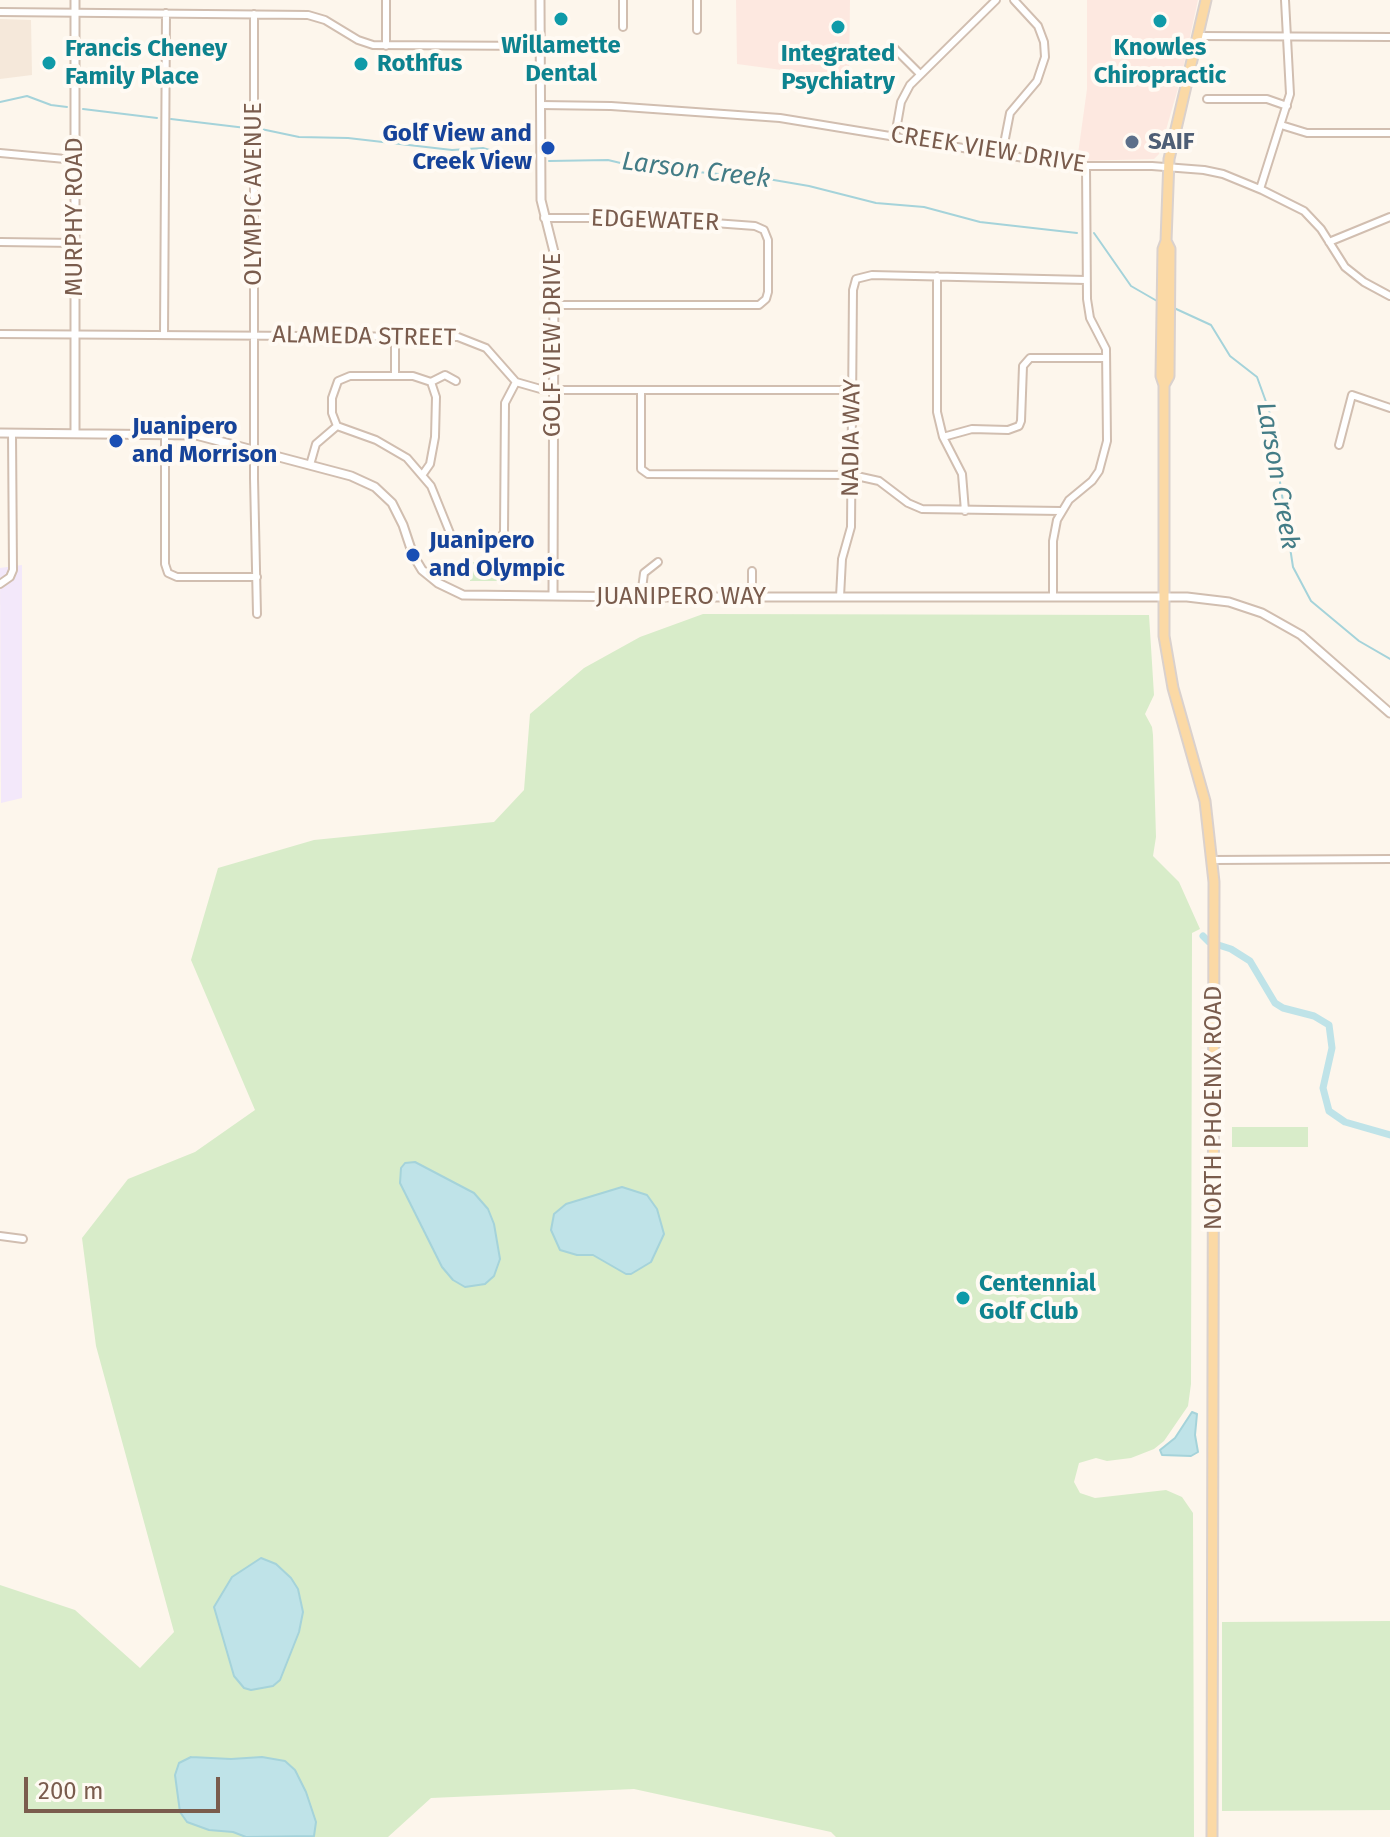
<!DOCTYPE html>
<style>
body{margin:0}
#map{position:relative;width:1390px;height:1837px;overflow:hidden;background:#fdf6ec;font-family:"Fira Sans",sans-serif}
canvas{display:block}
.scale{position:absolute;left:24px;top:1777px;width:196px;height:36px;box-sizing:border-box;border:4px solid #7a5c4d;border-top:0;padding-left:10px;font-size:24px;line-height:28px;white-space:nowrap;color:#7a5c4d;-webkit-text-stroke:6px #fffaf3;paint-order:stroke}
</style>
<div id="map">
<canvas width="1390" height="1837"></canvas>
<div class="scale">200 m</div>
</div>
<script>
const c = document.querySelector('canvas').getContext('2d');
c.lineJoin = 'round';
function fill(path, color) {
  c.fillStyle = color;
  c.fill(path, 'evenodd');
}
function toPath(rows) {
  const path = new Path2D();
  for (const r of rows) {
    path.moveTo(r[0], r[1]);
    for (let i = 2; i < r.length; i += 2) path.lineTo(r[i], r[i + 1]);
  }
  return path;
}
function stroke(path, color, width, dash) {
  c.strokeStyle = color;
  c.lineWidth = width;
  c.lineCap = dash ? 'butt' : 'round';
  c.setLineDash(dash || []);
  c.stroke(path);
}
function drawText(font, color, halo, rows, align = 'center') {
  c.font = font + ' "Fira Sans",sans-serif';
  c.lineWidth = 8;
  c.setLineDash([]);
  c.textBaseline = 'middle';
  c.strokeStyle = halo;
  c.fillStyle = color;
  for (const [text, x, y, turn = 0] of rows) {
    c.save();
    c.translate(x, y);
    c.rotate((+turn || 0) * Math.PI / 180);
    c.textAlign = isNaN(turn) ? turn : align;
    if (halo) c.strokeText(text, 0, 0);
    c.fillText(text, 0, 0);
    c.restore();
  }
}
const residential = toPath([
 [0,19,31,20,32,75,0,79]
]);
const commercial = toPath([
 [736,0,850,0,849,79,737,64],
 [1087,0,1198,0,1181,78,1159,154,1154,159,1077,161,1087,89]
]);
const education = toPath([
 [22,565,22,798,1,803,0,568]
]);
const green = toPath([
 [470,562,506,563,506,581,470,581],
 [703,614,1149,615,1154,695,1145,714,1152,727,1153,735,1156,837,1153,856,1179,882,1200,929,1192,933,1191,1384,1188,1406,1164,1441,1154,1449,1131,1458,1107,1461,1096,1458,1079,1463,1074,1482,1080,1493,1095,1498,1166,1490,1182,1497,1193,1513,1194,1837,836,1837,831,1832,634,1789,431,1798,388,1837,0,1837,0,1585,75,1610,140,1668,174,1632,96,1346,82,1238,128,1179,195,1152,255,1110,191,960,218,868,314,840,494,822,524,790,530,714,584,668,640,637],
 [1232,1127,1308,1127,1308,1147,1232,1147],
 [1390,1621,1390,1810,1222,1811,1222,1622]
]);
const water = toPath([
 [415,1162,474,1193,488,1209,494,1224,500,1259,494,1276,485,1284,465,1287,453,1280,442,1267,400,1183,401,1168,405,1163,415,1162],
 [622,1187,647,1195,657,1209,664,1234,651,1262,631,1274,626,1274,593,1255,577,1255,560,1250,551,1230,554,1214,566,1204,622,1187],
 [1192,1412,1197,1414,1195,1435,1198,1452,1191,1456,1162,1455,1160,1450,1175,1438,1192,1412],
 [261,1558,276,1564,291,1578,298,1589,303,1612,299,1632,280,1680,273,1686,251,1690,244,1688,234,1676,214,1607,232,1577,261,1558],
 [191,1757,231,1759,262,1757,285,1761,295,1770,306,1792,316,1822,314,1836,246,1837,233,1832,209,1830,187,1822,180,1812,175,1775,179,1763,191,1757]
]);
const stream = toPath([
 [0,102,27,96,51,105,67,107],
 [83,109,157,118],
 [171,119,246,128],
 [261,129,299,137,348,138,452,150,483,148,529,162],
 [549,161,608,160,633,166,762,178,809,186,876,203,924,207,980,222,1077,233],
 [1094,233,1131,286,1157,301],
 [1174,308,1211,325,1230,356,1257,377,1269,410,1293,567,1311,601,1359,641,1390,659]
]);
const canal = toPath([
 [1180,43,1188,49],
 [1203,936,1209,942,1231,949,1250,961,1275,1003,1283,1008,1314,1016,1329,1025,1332,1048,1323,1088,1329,1111,1345,1122,1390,1135]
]);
const minor = toPath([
 [386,0,386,46],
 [0,12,308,15,325,20,358,40,373,45,540,46],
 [254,14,254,478,257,614],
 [623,27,623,0],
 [697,30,697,0],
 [1199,36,1390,37],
 [894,48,920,74],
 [1207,99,1267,99,1287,106],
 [541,105,611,106,780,118,1073,166,1152,166,1204,170,1223,174,1262,190,1304,211,1321,229,1345,267,1364,282,1390,296],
 [1281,125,1307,133,1390,133],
 [895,136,901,102,910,85,996,0],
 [0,153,76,160],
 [1002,154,1010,113,1037,81,1045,57,1044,42,1038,26,1014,0],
 [1260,189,1290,94,1285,0],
 [544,218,646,218,755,226,764,230,768,240,768,292,766,299,759,305,554,305],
 [0,242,75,243],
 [1329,242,1390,217],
 [937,276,937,412,943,437,962,474,965,511],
 [0,334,458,337,486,348,516,382,544,390,853,390],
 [164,335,166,13],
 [395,376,395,336],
 [431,382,445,375,456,381],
 [641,390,641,469,648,474,852,475,879,481,908,503,922,509,1061,511],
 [165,433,165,564,168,573,177,577,257,577],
 [943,437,972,429,1008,430,1019,426,1021,421,1023,366,1030,358,1106,358],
 [1339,445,1352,395,1390,408],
 [310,465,316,444,337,426],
 [423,474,430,464,435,437,436,397,431,382,413,376,350,376,338,381,332,398,332,413,337,426,376,440,407,458,431,486,452,538,466,547,486,547,498,542,504,532,505,403,516,382],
 [752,571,752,597],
 [0,584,10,577,13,570,12,433],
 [641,597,644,573,658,562],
 [840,597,842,559,851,527,853,290,856,279,872,275,1086,280],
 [1053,597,1053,541,1057,520,1069,500,1092,481,1099,471,1107,441,1106,349,1090,318,1087,299,1086,166],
 [1213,860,1390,859],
 [0,1236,23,1239]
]);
const tertiary = toPath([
 [540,0,541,200,554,252,553,596],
 [0,433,196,435,351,476,375,487,392,503,403,525,413,555,422,570,438,583,463,595,641,597,1187,597,1229,602,1262,613,1301,635,1390,713],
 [75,433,75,0]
]);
const primary = toPath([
 [1206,0,1169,159,1166,241,1163,249,1161,376,1164,385,1164,636,1173,688,1205,801,1214,882,1212,1837],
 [1164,385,1169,376,1170,249,1166,241]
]);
const markers = [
 [561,19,8,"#0f9aa8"],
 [1160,21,8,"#0f9aa8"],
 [838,27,8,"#0f9aa8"],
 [49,63,8,"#0f9aa8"],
 [361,64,8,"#0f9aa8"],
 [1132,142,8,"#5c6f8a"],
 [548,148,8,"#1a4fb4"],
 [116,441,8,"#1a4fb4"],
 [413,555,8,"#1a4fb4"],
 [963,1298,8,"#0f9aa8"]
];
const cultureNames = [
 ["Willamette",561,46],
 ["Dental",561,74],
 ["Knowles",1160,48],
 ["Chiropractic",1160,76],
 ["Francis Cheney",65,49,"left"],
 ["Family Place",65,77,"left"],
 ["Integrated",838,54],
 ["Psychiatry",838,82],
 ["Rothfus",377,64,"left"],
 ["Centennial",979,1284,"left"],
 ["Golf Club",979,1312,"left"]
];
const transitNames = [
 ["Golf View and",532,134,"right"],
 ["Creek View",532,162,"right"],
 ["Juanipero",132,427],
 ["and Morrison",132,455],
 ["Juanipero",429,541],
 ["and Olympic",429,569]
];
const serviceNames = [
 ["SAIF",1148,142]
];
const streetNames = [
 ["CREEK VIEW DRIVE",988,150,9],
 ["OLYMPIC AVENUE",254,194,-90],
 ["MURPHY ROAD",75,217,-90],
 ["EDGEWATER",655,221,2],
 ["ALAMEDA STREET",364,337,1],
 ["GOLF VIEW DRIVE",553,345,-90],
 ["NADIA WAY",852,438,-89],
 ["JUANIPERO WAY",681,597],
 ["NORTH PHOENIX ROAD",1214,1108,-90]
];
const waterNames = [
 ["Larson Creek",696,171,7],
 ["Larson Creek",1277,476,80]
];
fill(residential, '#f5e8da');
fill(commercial, '#fde8e0');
fill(education, '#f3e8fa');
fill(green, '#d8ecc9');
fill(water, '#bfe3e8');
stroke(water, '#a5d3da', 2);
stroke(stream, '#a5d3da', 2);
stroke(canal, '#bfe3e8', 7);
stroke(minor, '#d1beb0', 10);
stroke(tertiary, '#d1beb0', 11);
stroke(primary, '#dad1cd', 13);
stroke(minor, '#fff', 6);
stroke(tertiary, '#fff', 7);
stroke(primary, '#fbd9a5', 9);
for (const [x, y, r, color] of markers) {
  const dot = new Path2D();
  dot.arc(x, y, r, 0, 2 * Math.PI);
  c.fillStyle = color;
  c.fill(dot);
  stroke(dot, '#fffaf3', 3);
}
drawText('bold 24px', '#0d838f', '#fffaf3', cultureNames);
drawText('bold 24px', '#164399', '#fffaf3', transitNames, 'left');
drawText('bold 24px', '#4e5e75', '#fffaf3', serviceNames, 'left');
drawText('24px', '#7a5c4d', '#fffaf3', streetNames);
drawText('italic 26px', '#437c86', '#fffaf3', waterNames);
</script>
